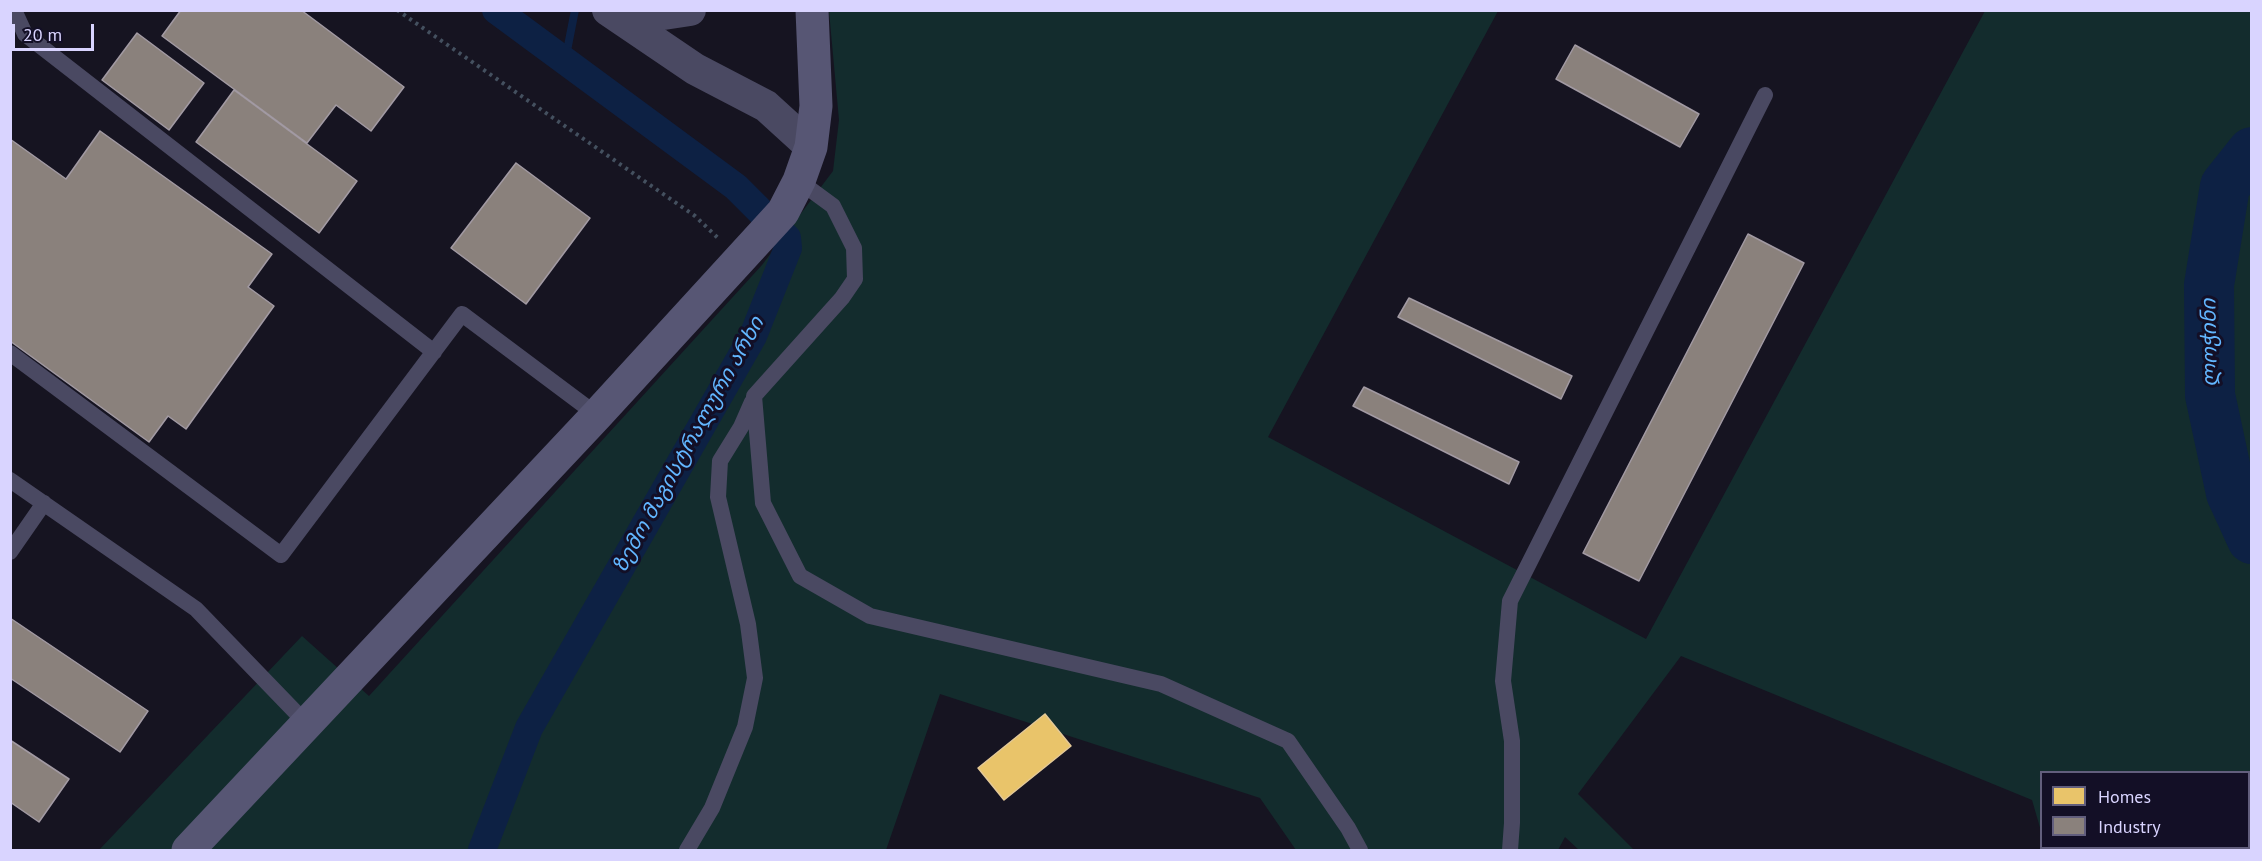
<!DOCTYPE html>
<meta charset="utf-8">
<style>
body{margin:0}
#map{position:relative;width:2262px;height:861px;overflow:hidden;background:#161421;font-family:"PT Sans",sans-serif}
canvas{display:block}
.frame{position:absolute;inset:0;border:12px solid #d9d4ff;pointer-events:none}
.legend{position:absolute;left:2040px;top:771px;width:210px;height:78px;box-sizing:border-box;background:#130f26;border:2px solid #625e7d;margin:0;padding:8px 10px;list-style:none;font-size:18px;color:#d9d4ff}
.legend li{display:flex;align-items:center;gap:12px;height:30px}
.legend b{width:30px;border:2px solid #625e7d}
.scale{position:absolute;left:12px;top:24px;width:82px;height:27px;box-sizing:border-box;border:3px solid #d9d4ff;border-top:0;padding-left:8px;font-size:18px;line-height:21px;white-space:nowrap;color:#d9d4ff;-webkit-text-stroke:4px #130f26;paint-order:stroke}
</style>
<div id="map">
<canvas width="2262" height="861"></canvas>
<div class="frame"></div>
<ul class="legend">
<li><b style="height:16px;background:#e9c46a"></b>Homes</li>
<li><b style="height:16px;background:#8a817c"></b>Industry</li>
</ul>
<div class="scale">20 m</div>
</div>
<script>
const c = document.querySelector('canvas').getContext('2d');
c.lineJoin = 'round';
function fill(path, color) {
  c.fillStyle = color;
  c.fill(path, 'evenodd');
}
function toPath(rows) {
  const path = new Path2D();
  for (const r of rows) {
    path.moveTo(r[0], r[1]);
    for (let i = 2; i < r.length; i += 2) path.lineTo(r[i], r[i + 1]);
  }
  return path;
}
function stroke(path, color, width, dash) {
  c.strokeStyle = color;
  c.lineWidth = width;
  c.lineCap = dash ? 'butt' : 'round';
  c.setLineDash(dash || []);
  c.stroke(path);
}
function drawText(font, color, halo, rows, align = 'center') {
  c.font = font + ' "PT Sans","Noto Sans Georgian",sans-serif';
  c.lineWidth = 6;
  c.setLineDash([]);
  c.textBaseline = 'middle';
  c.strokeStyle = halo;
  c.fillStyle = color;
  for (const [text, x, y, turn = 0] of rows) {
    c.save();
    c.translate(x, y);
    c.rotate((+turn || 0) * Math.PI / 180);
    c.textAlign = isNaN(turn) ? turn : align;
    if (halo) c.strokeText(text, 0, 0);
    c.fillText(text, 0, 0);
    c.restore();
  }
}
const green = toPath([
 [829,11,1498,11,1268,437,1646,639,1985,11,2251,11,2251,850,2047,850,2047,848,2248,848,2248,772,2042,772,2041,831,2032,800,1681,656,1578,794,1634,850,1579,850,1565,837,1558,850,1296,850,1260,798,940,694,886,850,99,850,302,636,369,696,762,265,833,171,839,120]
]);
const homes = toPath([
 [1045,714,1071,746,1004,800,978,768,1045,714]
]);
const industry = toPath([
 [181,10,301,10,404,87,371,131,336,105,307,143,162,36,181,10],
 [137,33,204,83,169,130,102,80,137,33],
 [1575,45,1699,114,1680,147,1556,79,1575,45],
 [234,90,357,181,319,233,196,142,234,90],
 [100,131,272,254,248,287,274,306,186,429,168,416,149,442,10,341,10,139,66,179,100,131],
 [516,163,590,218,526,304,451,248,516,163],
 [1748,234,1804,263,1639,581,1583,553,1748,234],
 [1409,298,1572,376,1561,399,1398,317,1409,298],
 [1364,387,1519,462,1509,484,1353,406,1364,387],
 [10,618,148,711,120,752,10,678,10,618],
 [10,740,69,779,39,822,10,802,10,740]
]);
const stream = toPath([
 [565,61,575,10]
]);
const canal = toPath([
 [482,850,529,728,753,336,788,248,787,238,736,187,496,10]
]);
const river = toPath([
 [2252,152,2225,186,2209,285,2210,395,2231,493,2252,539]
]);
const path = toPath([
 [397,10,695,216,719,239]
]);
const lane = toPath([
 [14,10,25,34,434,352],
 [799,181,833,206,854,248,855,279,842,298,754,396,763,503,800,576,870,616,1161,684,1288,741,1348,828,1360,850],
 [10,353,281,555,462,314,597,415],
 [10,480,196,609,307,724],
 [10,552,44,503],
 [687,850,712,808,745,727,755,678,748,624,718,497,720,461,741,427,752,402],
 [1510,850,1512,823,1512,741,1503,681,1510,601,1765,95]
]);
const street = toPath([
 [608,10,695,69,766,106,811,147],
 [624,20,690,10]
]);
const secondary = toPath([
 [188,850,597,415,783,212,799,181,811,147,816,106,812,10]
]);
const waterNames = [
 ["ლოჭინი",2210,343,-91],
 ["ზემო მაგისტრალური არხი",689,445,-61]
];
fill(green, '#132c2d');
fill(homes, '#e9c46a');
stroke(homes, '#e4c997', 1.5);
fill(industry, '#8a817c');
stroke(industry, '#a29aa3', 1.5);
stroke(stream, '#0d2144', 8);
stroke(canal, '#0d2144', 28);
stroke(river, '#0d2144', 50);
stroke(path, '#44505f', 4, [3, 4.5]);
stroke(lane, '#4a4962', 16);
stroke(street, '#4a4962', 32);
stroke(secondary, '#575674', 33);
drawText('italic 21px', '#62b6ff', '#130f26', waterNames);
</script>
